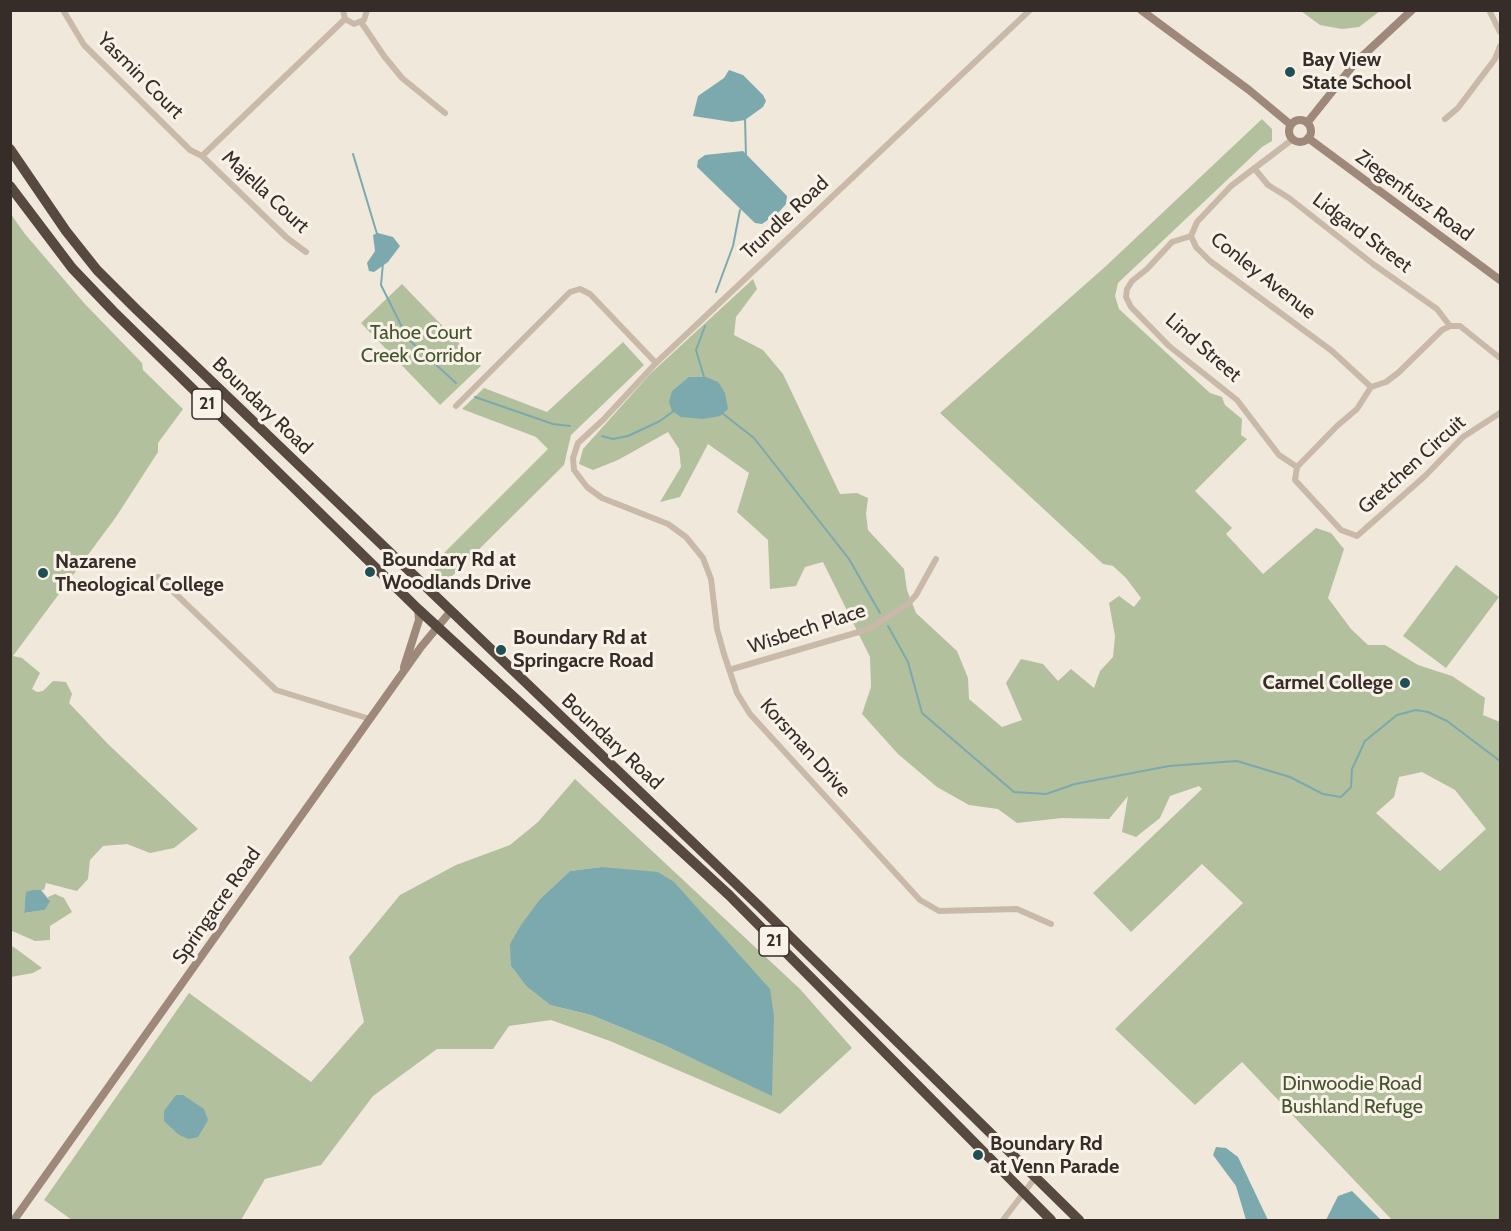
<!DOCTYPE html>
<style>
body{margin:0}
#map{position:relative;width:1511px;height:1231px;overflow:hidden;background:#f1e8dc;font-family:Cabin,sans-serif}
canvas{display:block}
.frame{position:absolute;inset:0;border:12px solid #362d28;pointer-events:none}
</style>
<div id="map">
<canvas width="1511" height="1231"></canvas>
<div class="frame"></div>
</div>
<script>
const c = document.querySelector('canvas').getContext('2d');
c.lineJoin = 'round';
function fill(path, color) {
  c.fillStyle = color;
  c.fill(path, 'evenodd');
}
function toPath(rows) {
  const path = new Path2D();
  for (const r of rows) {
    if (r.length === 3) {
      path.moveTo(r[0] + r[2], r[1]);
      path.arc(r[0], r[1], r[2], 0, 2 * Math.PI);
      continue;
    }
    path.moveTo(r[0], r[1]);
    for (let i = 2; i < r.length; i += 2) path.lineTo(r[i], r[i + 1]);
  }
  return path;
}
function stroke(path, color, width, dash) {
  c.strokeStyle = color;
  c.lineWidth = width;
  c.lineCap = dash ? 'butt' : 'round';
  c.setLineDash(dash || []);
  c.stroke(path);
}
function drawText(font, color, halo, rows, align = 'center') {
  c.font = font + ' Cabin,sans-serif';
  c.lineWidth = 6;
  c.setLineDash([]);
  c.textBaseline = 'middle';
  c.strokeStyle = halo;
  c.fillStyle = color;
  for (const [text, x, y, turn = 0] of rows) {
    c.save();
    c.translate(x, y);
    c.rotate((+turn || 0) * Math.PI / 180);
    c.textAlign = isNaN(turn) ? turn : align;
    if (halo) c.strokeText(text, 0, 0);
    c.fillText(text, 0, 0);
    c.restore();
  }
}
const green = toPath([
 [1301,11,1380,11,1359,27,1342,29,1320,25],
 [1262,119,1272,129,1272,141,1262,147,1118,283,1115,296,1119,309,1210,393,1222,397,1225,405,1242,419,1241,435,1247,439,1195,491,1232,528,1226,534,1263,574,1316,528,1331,533,1344,549,1328,598,1351,629,1368,645,1385,645,1418,665,1452,676,1485,698,1483,715,1500,722,1500,1220,1392,1220,1242,1062,1195,1105,1115,1029,1243,903,1202,864,1131,932,1093,893,1202,789,1199,786,1170,796,1160,818,1136,837,1122,832,1128,796,1109,819,1062,818,1017,823,998,809,969,805,937,787,898,754,862,714,871,687,870,657,823,562,805,567,796,586,770,589,768,540,737,512,749,473,708,444,680,497,660,502,681,467,679,449,668,432,618,460,593,470,579,464,583,449,650,374,753,279,757,289,736,317,734,335,763,350,783,374,840,494,857,493,868,498,866,514,868,530,904,569,907,590,916,613,957,651,968,678,969,699,1002,727,1022,720,1006,683,1021,659,1043,664,1058,681,1071,669,1094,688,1100,671,1113,657,1115,636,1109,603,1119,596,1134,607,1141,598,1126,578,1113,566,1103,564,940,413,1106,266],
 [1422,772,1455,790,1486,829,1440,871,1376,813,1394,797,1399,777],
 [10,213,25,234,84,303,142,363,143,370,183,409,158,443,158,452,116,517,13,656,22,658,40,673,32,689,37,692,43,691,53,681,66,682,72,694,69,703,108,744,198,829,174,848,150,853,127,844,103,846,90,860,88,879,77,891,46,883,44,890,33,890,25,904,24,913,45,910,49,901,48,897,55,894,64,898,72,912,50,926,50,940,35,941,10,930],
 [402,284,481,366,440,405,361,323],
 [623,342,644,365,571,435,564,465,447,581,431,566,548,449,536,437,462,409,484,388,547,412],
 [1456,565,1499,597,1446,668,1403,636],
 [575,779,800,989,852,1048,780,1114,610,1041,551,1020,509,1026,493,1049,437,1049,373,1096,321,1165,265,1179,241,1220,72,1220,44,1200,189,993,311,1082,364,1022,349,957,400,895,456,865,510,845,538,822],
 [601,867,772,1095,664,1045,591,1015,550,1005,526,986,511,966,541,898,570,871],
 [164,1111,208,1120,180,1135],
 [10,945,15,948,42,968,33,973,11,977]
]);
const water = toPath([
 [729,70,743,75,763,95,766,101,763,107,745,120,732,122,693,116,698,96,724,78],
 [743,151,787,196,786,204,779,212,762,224,755,223,697,167,698,160,705,155],
 [378,233,393,237,400,246,388,262,374,272,369,271,367,263,375,251,373,235],
 [689,377,706,377,718,382,725,393,728,409,720,416,703,419,681,417,672,411,669,402,672,391],
 [601,867,658,872,674,882,770,989,774,1016,772,1096,664,1045,591,1015,550,1005,526,986,511,966,510,944,521,925,541,898,570,871],
 [33,890,41,890,50,901,45,910,24,913,26,892],
 [176,1095,183,1095,204,1109,208,1120,198,1137,189,1139,179,1135,164,1121,164,1111],
 [1216,1147,1226,1148,1238,1157,1268,1220,1246,1220,1236,1186,1213,1155],
 [1352,1191,1381,1220,1326,1220,1338,1196]
]);
const stream = toPath([
 [745,117,746,157],
 [353,154,377,234],
 [383,263,381,285,408,339,456,383],
 [716,292,733,246,740,210],
 [704,377,696,350,705,326],
 [475,397,553,424,570,426],
 [722,413,754,438,849,559,880,613],
 [602,436,613,439,628,436,660,421,675,410],
 [888,626,908,662,922,713,1014,792,1046,794,1075,784,1169,766,1237,761,1290,777,1323,794,1341,797,1351,787,1352,769,1365,741,1397,715,1416,710,1428,712,1447,721,1500,761]
]);
const street = toPath([
 [63,10,84,45,190,150,202,156,287,238,306,252],
 [343,10,345,19,354,24,364,20,367,10],
 [1030,10,656,363,603,420,578,443,573,458,574,470,587,487,602,498,668,524,686,537,703,558,711,579,717,629,724,654,737,693,750,714,920,900,939,911,1017,909,1051,924],
 [1489,10,1500,32],
 [361,22,384,56,402,78,445,113],
 [1445,119,1458,108,1495,59,1500,46],
 [1293,139,1231,186,1197,222,1191,236,1196,247,1210,261,1332,351,1371,387],
 [202,156,345,19],
 [1254,168,1268,185,1289,198,1373,264,1437,309,1450,326],
 [1191,236,1172,242,1147,269,1132,281,1127,289,1126,297,1131,307,1169,346,1237,400,1279,455,1297,467],
 [1500,358,1460,326,1450,326,1442,330,1398,373,1386,382,1371,387,1357,409,1337,426,1297,467,1295,480,1341,530,1357,536,1425,476,1463,437,1500,413],
 [456,406,570,292,580,289,590,294,656,363],
 [158,577,276,690,370,719],
 [729,670,869,629,908,604,916,595,936,559],
 [1003,1220,1035,1178]
]);
const secondary = toPath([
 [1141,10,1249,90,1291,125],
 [1300,131,11],
 [1307,123,1355,63,1412,10],
 [1308,138,1500,280],
 [404,667,419,620,418,609],
 [14,1220,421,647,450,612]
]);
const highway = toPath([
 [10,149,66,231,97,270,136,309,759,906,1079,1220],
 [10,186,72,268,113,311,418,609,729,895,1051,1220]
]);
const markers = [
 [1290,72,6,"#1f5056"],
 [370,572,6,"#1f5056"],
 [43,573,6,"#1f5056"],
 [501,650,6,"#1f5056"],
 [1405,683,6,"#1f5056"],
 [978,1155,6,"#1f5056"]
];
const shields = [
 [207,404,30],
 [774,941,30]
];
const shieldNames = [
 ["21",207,404],
 ["21",774,941]
];
const poiNames = [
 ["Bay View",1302,60],
 ["State School",1302,83],
 ["Boundary Rd at",382,560],
 ["Woodlands Drive",382,583],
 ["Nazarene",55,562],
 ["Theological College",55,585],
 ["Boundary Rd at",513,638],
 ["Springacre Road",513,661],
 ["Carmel College",1393,683,"right"],
 ["Boundary Rd",990,1144],
 ["at Venn Parade",990,1167]
];
const streetNames = [
 ["Yasmin Court",140,76,45],
 ["Majella Court",265,192,43],
 ["Ziegenfusz Road",1414,196,36],
 ["Trundle Road",785,218,-43],
 ["Lidgard Street",1362,233,37],
 ["Conley Avenue",1263,276,38],
 ["Lind Street",1203,348,41],
 ["Boundary Road",262,406,44],
 ["Gretchen Circuit",1412,465,-42],
 ["Wisbech Place",807,629,-18],
 ["Boundary Road",612,742,43],
 ["Korsman Drive",805,748,48],
 ["Springacre Road",217,906,-55]
];
const parkNames = [
 ["Tahoe Court",421,333],
 ["Creek Corridor",421,356],
 ["Dinwoodie Road",1352,1084],
 ["Bushland Refuge",1352,1107]
];
fill(green, '#b2c09d');
fill(water, '#7ca9ad');
stroke(stream, '#7ca9ad', 2);
stroke(street, '#c9b9a8', 6);
stroke(secondary, '#9d887a', 8);
stroke(highway, '#574840', 10);
for (const [x, y, r, color] of markers) {
  const dot = new Path2D();
  dot.arc(x, y, r, 0, 2 * Math.PI);
  c.fillStyle = color;
  c.fill(dot);
  stroke(dot, '#f9f2e9', 2);
}
for (const [x, y, w] of shields) {
  const box = new Path2D();
  box.roundRect(x - w / 2, y - 15, w, 30, 4.5);
  c.fillStyle = '#f9f2e9';
  c.fill(box);
  stroke(box, '#362d28', 1.5);
}
drawText('bold 18px', '#362d28', null, shieldNames);
drawText('bold 20px', '#362d28', '#f9f2e9', poiNames, 'left');
drawText('20px', '#362d28', '#f9f2e9', streetNames);
drawText('20px', '#44542d', '#f9f2e9', parkNames);
</script>
